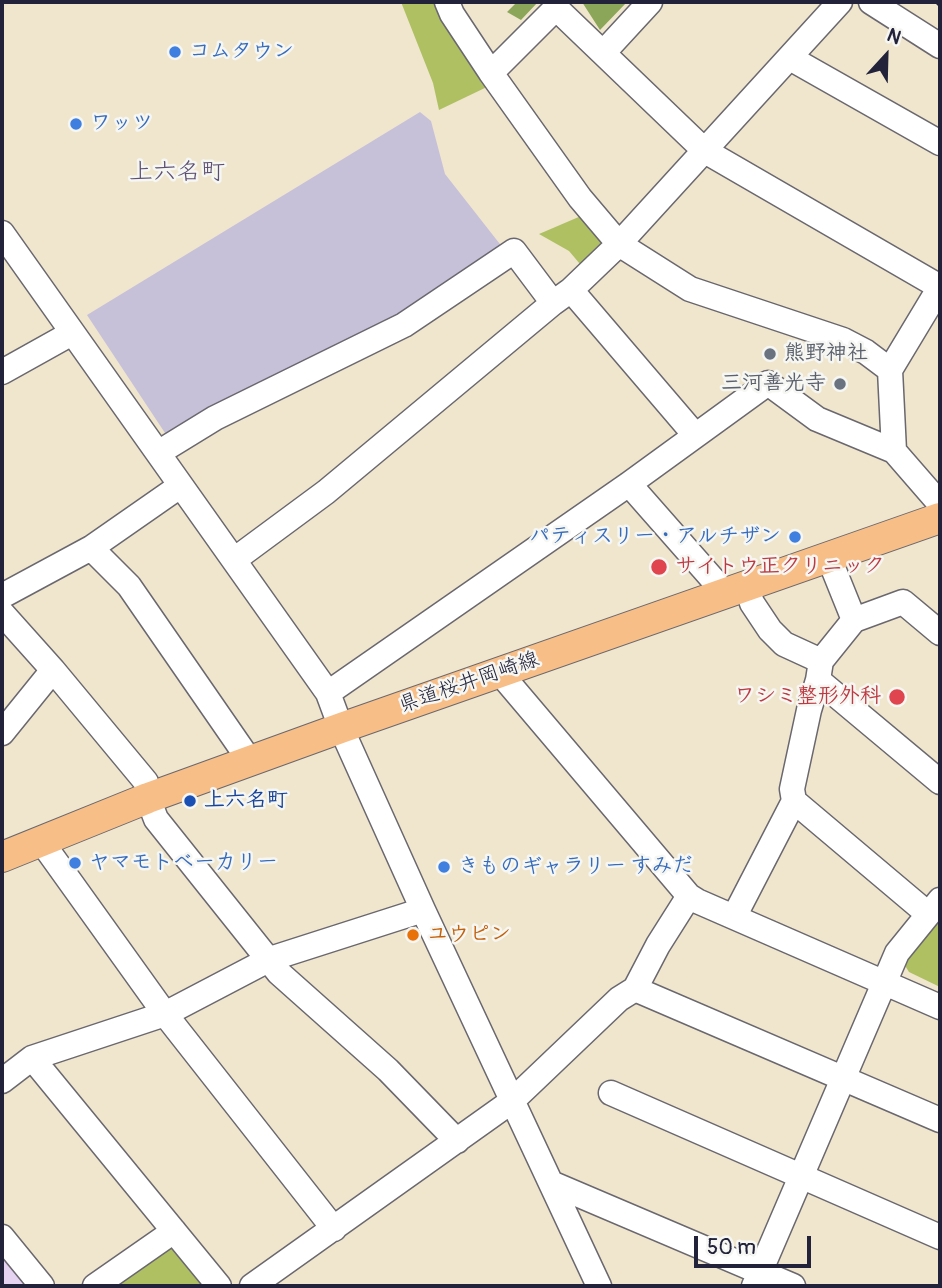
<!DOCTYPE html>
<meta charset="utf-8">
<style>
body{margin:0}
#map{position:relative;width:942px;height:1288px;overflow:hidden;background:#efe6cd;font-family:Pangolin,sans-serif}
canvas{display:block}
.frame{position:absolute;inset:0;border:4px solid #22223b;pointer-events:none}
.north{position:absolute;left:851px;top:21px;width:70px;height:70px;-webkit-text-stroke:5px #f6f6f2;paint-order:stroke;rotate:22deg;font-size:19px;font-weight:700;line-height:28px;text-align:center;color:#22223b}
.north::after{content:'';display:block;margin:auto;width:24px;height:32px;background:#22223b;clip-path:polygon(50% 0,100% 100%,50% 72%,0 100%)}
.scale{position:absolute;left:694px;top:1236px;width:117px;height:32px;box-sizing:border-box;border:4px solid #22223b;border-top:0;padding-left:9px;font-size:21px;line-height:24px;white-space:nowrap;color:#22223b;-webkit-text-stroke:5px #f6f6f2;paint-order:stroke}
</style>
<div id="map">
<canvas width="942" height="1288"></canvas>
<div class="frame"></div>
<div class="north">N</div>
<div class="scale">50 m</div>
</div>
<script>
const c = document.querySelector('canvas').getContext('2d');
c.lineJoin = 'round';
function fill(path, color) {
  c.fillStyle = color;
  c.fill(path, 'evenodd');
}
function toPath(rows) {
  const path = new Path2D();
  for (const r of rows) {
    path.moveTo(r[0], r[1]);
    for (let i = 2; i < r.length; i += 2) path.lineTo(r[i], r[i + 1]);
  }
  return path;
}
function stroke(path, color, width, dash) {
  c.strokeStyle = color;
  c.lineWidth = width;
  c.lineCap = dash ? 'butt' : 'round';
  c.setLineDash(dash || []);
  c.stroke(path);
}
function drawText(font, color, halo, rows, align = 'center') {
  c.font = font + ' Pangolin,"Klee One",sans-serif';
  c.lineWidth = 5;
  c.setLineDash([]);
  c.textBaseline = 'middle';
  c.strokeStyle = halo;
  c.fillStyle = color;
  for (const [text, x, y, turn = 0] of rows) {
    c.save();
    c.translate(x, y);
    c.rotate((+turn || 0) * Math.PI / 180);
    c.textAlign = isNaN(turn) ? turn : align;
    if (halo) c.strokeText(text, 0, 0);
    c.fillText(text, 0, 0);
    c.restore();
  }
}
const built = toPath([
 [2,1253,29,1286,2,1286]
]);
const industrial = toPath([
 [420,112,431,121,445,174,503,248,405,313,167,436,87,315]
]);
const green = toPath([
 [401,2,436,2,489,86,439,110,433,83],
 [581,216,604,243,580,264,569,251,539,234],
 [936,918,940,922,940,987,909,972,904,964],
 [175,1244,211,1286,107,1286]
]);
const forest = toPath([
 [517,2,538,2,521,20,507,12],
 [582,2,627,2,600,30]
]);
const minor = toPath([
 [447,2,452,14,491,73,580,198,619,244,690,289,843,340,866,352,890,370],
 [871,2,940,46],
 [603,53,650,2],
 [790,58,940,143],
 [491,73,556,8,705,151,940,287],
 [2,233,328,693,341,728,423,910,599,1286],
 [571,290,695,435],
 [2,372,72,333],
 [894,451,890,370,940,287],
 [158,453,215,418,404,325,514,251,553,303],
 [629,484,724,592],
 [91,548,129,586,250,761],
 [829,558,854,620,821,661,818,680,940,782],
 [234,560,326,492,553,303,571,290,619,244,840,2],
 [746,585,752,603,770,630,784,644,821,661],
 [2,596,91,548,180,486],
 [2,613,53,670,146,782,148,798,156,819,279,973,388,1070,457,1141],
 [854,620,903,602,940,633],
 [500,673,689,896,697,901,940,1007],
 [818,680,809,710,792,789,794,801,928,914],
 [328,693,629,484,768,383,817,419,894,451,940,504],
 [2,733,53,670],
 [41,841,165,1014,334,1229],
 [734,917,794,801],
 [635,989,940,1120],
 [32,1058,219,1286],
 [2,1081,32,1058,165,1014,270,959,423,910],
 [611,1093,940,1237],
 [551,1183,793,1286],
 [2,1237,42,1286],
 [95,1286,174,1231],
 [252,1286,512,1101,619,999,635,989,658,945,689,896],
 [754,1286,897,953,940,900]
]);
const major = toPath([
 [2,857,148,798,341,728,940,518]
]);
const rail = toPath([
 [939,2,940,3]
]);
const markers = [
 [175,52,7,"#3f7fe0"],
 [76,124,7,"#3f7fe0"],
 [770,354,7,"#6b7280"],
 [840,384,7,"#6b7280"],
 [795,537,7,"#3f7fe0"],
 [659,567,9,"#e0444e"],
 [897,697,9,"#e0444e"],
 [190,801,7,"#1a4fb4"],
 [75,863,7,"#3f7fe0"],
 [444,867,7,"#3f7fe0"],
 [413,935,7,"#e8710a"]
];
const shopNames = [
 ["コムタウン",189,52],
 ["ワッツ",90,124],
 ["パティスリー・アルチザン",781,537,"right"],
 ["ヤマモトベーカリー",89,863],
 ["きものギャラリー すみだ",458,867]
];
const worshipNames = [
 ["熊野神社",784,354],
 ["三河善光寺",826,384,"right"]
];
const healthNames = [
 ["サイトウ正クリニック",675,567],
 ["ワシミ整形外科",881,697,"right"]
];
const streetNames = [
 ["県道桜井岡崎線",469,683,-19]
];
const transitNames = [
 ["上六名町",204,801]
];
const foodNames = [
 ["ユウピン",427,935]
];
const quarterNames = [
 ["上六名町",177,173]
];
fill(built, '#e5d3f1');
fill(industrial, '#c7c0d9');
fill(green, '#afc063');
fill(forest, '#8ba659');
stroke(minor, '#6a676e', 27);
stroke(major, '#6a676e', 32);
stroke(minor, '#fff', 24);
stroke(major, '#f7be87', 30);
stroke(rail, '#22223b', 7);
stroke(rail, '#f6f6f2', 4.5, [13]);
for (const [x, y, r, color] of markers) {
  const dot = new Path2D();
  dot.arc(x, y, r, 0, 2 * Math.PI);
  c.fillStyle = color;
  c.fill(dot);
  stroke(dot, '#f6f6f2', 2.5);
}
drawText('bold 21px', '#366cbe', '#f6f6f2', shopNames, 'left');
drawText('bold 21px', '#5b616d', '#f6f6f2', worshipNames, 'left');
drawText('bold 21px', '#be3a42', '#f6f6f2', healthNames, 'left');
drawText('21px', '#22223b', '#f6f6f2', streetNames);
drawText('bold 21px', '#164399', '#f6f6f2', transitNames, 'left');
drawText('bold 21px', '#c56008', '#f6f6f2', foodNames, 'left');
drawText('24px', '#5b4d71', '#f6f6f2', quarterNames);
</script>
